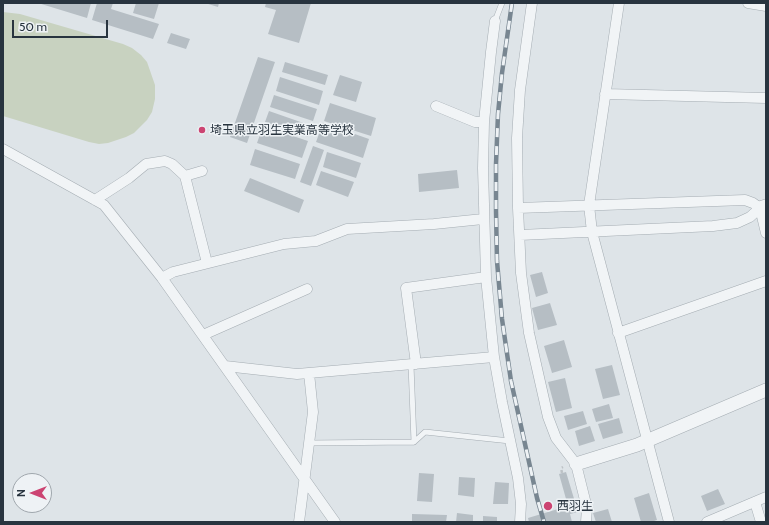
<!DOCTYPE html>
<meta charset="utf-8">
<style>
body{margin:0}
#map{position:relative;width:769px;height:525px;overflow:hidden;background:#dee4e8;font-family:Cabin,sans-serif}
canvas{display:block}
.frame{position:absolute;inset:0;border:4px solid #28343f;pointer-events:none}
.north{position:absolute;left:12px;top:473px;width:40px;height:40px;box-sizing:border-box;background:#eef2f5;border:1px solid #9fa6ac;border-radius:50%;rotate:270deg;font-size:11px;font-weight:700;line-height:16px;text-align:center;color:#28343f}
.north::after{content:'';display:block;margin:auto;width:14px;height:18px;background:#cc4472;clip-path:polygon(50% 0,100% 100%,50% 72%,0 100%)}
.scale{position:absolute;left:12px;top:20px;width:96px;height:18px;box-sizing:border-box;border:2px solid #28343f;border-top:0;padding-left:5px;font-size:12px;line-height:14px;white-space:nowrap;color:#28343f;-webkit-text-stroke:3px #eef2f5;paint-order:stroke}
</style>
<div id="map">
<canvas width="769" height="525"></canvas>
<div class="frame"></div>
<div class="north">N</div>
<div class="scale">50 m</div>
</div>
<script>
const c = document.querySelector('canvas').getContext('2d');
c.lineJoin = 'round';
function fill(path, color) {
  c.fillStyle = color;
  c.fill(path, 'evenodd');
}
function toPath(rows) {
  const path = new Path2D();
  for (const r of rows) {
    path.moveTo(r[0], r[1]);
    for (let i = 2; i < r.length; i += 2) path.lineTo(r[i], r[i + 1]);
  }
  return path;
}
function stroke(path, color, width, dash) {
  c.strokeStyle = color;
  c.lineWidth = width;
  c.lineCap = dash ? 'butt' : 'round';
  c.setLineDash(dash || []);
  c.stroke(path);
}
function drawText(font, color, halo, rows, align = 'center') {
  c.font = font + ' Cabin,"Noto Sans JP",sans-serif';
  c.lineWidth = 3;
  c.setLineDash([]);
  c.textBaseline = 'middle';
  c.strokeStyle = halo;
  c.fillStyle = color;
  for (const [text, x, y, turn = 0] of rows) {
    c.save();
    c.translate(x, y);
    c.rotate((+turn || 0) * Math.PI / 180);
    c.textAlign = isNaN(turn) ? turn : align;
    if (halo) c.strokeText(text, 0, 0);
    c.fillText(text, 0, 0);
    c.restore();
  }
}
const green = toPath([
 [3,12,20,14,123,44,132,48,141,55,147,62,155,85,155,99,152,112,147,120,134,133,126,137,108,143,99,144,89,142,3,116]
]);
const building = toPath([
 [38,3,91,3,87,18],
 [97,3,113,3,111,9,159,24,153,39,92,20],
 [136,3,159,3,154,19,133,13],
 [205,3,219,3,218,7],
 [266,3,311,3,299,43,268,34,276,10,265,7],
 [171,33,190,39,186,49,167,43],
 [258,57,275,62,247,143,230,137],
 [285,62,328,75,325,85,282,72],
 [340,75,362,82,356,102,333,95],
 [280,77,323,91,319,105,276,91],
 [274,95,317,109,313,121,270,107],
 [330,103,376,118,371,136,324,121],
 [269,111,312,126,308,137,265,122],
 [323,123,369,139,363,158,316,142],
 [263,126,308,141,302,158,257,143],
 [313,146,324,150,311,186,300,182],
 [255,149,300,164,295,179,250,165],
 [327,152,361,163,356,178,323,167],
 [457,170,459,188,419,192,418,174],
 [321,171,354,182,348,197,316,185],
 [250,178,304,200,299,213,244,191],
 [542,272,548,293,536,297,530,275],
 [550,303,557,325,538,330,532,308],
 [564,340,572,367,552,373,544,346],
 [612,365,620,395,603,399,595,369],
 [565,378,572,408,556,412,548,382],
 [609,404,613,418,596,422,592,409],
 [583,411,587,424,568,430,564,416],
 [619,418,623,433,603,439,598,424],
 [590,426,595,441,579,446,575,431],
 [566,472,578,512,570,514,572,522,546,522,545,521,541,522,529,522,528,518,568,506,559,474],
 [419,473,434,474,432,502,417,501],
 [459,477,475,478,474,497,458,495],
 [495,482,509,483,508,504,493,504],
 [718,489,725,504,707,511,701,496],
 [649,493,657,520,651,522,641,522,634,498],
 [608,509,612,522,596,522,593,513],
 [457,513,473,515,473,522,456,522],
 [412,514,447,515,446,522,412,522],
 [483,516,497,517,497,522,483,522]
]);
const path = toPath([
 [562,473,561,468,563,467]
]);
const service = toPath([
 [495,21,502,3],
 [414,442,425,432,510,441],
 [309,443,414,442,411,365]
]);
const minor = toPath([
 [532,3,520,90,517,138,518,208,521,273,529,333,548,417,556,438,576,464,587,508,586,522],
 [619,3,589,205,592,232,669,522],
 [748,3,766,6],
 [495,21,491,52,484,122,483,168,486,277,494,357,502,402,518,478,521,504,520,522],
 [605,94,766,98],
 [436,106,475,122,484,122],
 [3,149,104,205,162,278,335,522],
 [202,171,185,176,207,263],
 [95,200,129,178,146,164,165,161,172,164,185,176],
 [518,208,745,200,753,203,760,208,766,233],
 [520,235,713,226,737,223,750,217,760,208],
 [162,278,173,272,284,244,316,241,347,229,434,224,483,219],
 [618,333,766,281],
 [203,335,307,289],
 [416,364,406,288,486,277],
 [225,366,297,374,494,357],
 [755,502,761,522],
 [299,522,313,412,309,373],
 [707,522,766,497]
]);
const tertiary = toPath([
 [760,208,766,206],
 [576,464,637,445,766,390]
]);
const rail = toPath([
 [512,3,502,73,498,114,496,164,496,211,497,261,502,319,511,381,537,498,544,522]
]);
const markers = [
 [202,130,4,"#cc4472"],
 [548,506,5,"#cc4472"]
];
const poiNames = [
 ["埼玉県立羽生実業高等学校",210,130],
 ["西羽生",557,506]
];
fill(green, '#c8d2c0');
fill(building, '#b6bec4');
stroke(service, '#a4acb2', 6);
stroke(minor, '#a4acb2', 11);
stroke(tertiary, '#a4acb2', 14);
stroke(path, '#bdc2c6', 2.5, [3, 3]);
stroke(service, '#f1f4f6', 5);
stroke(minor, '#f1f4f6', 10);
stroke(tertiary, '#f1f4f6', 13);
stroke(rail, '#788691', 4.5);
stroke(rail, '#eef2f5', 3, [9]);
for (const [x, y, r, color] of markers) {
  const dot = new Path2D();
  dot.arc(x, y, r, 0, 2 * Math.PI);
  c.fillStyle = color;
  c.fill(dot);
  stroke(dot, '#eef2f5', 1.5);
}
drawText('12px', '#28343f', '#eef2f5', poiNames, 'left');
</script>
